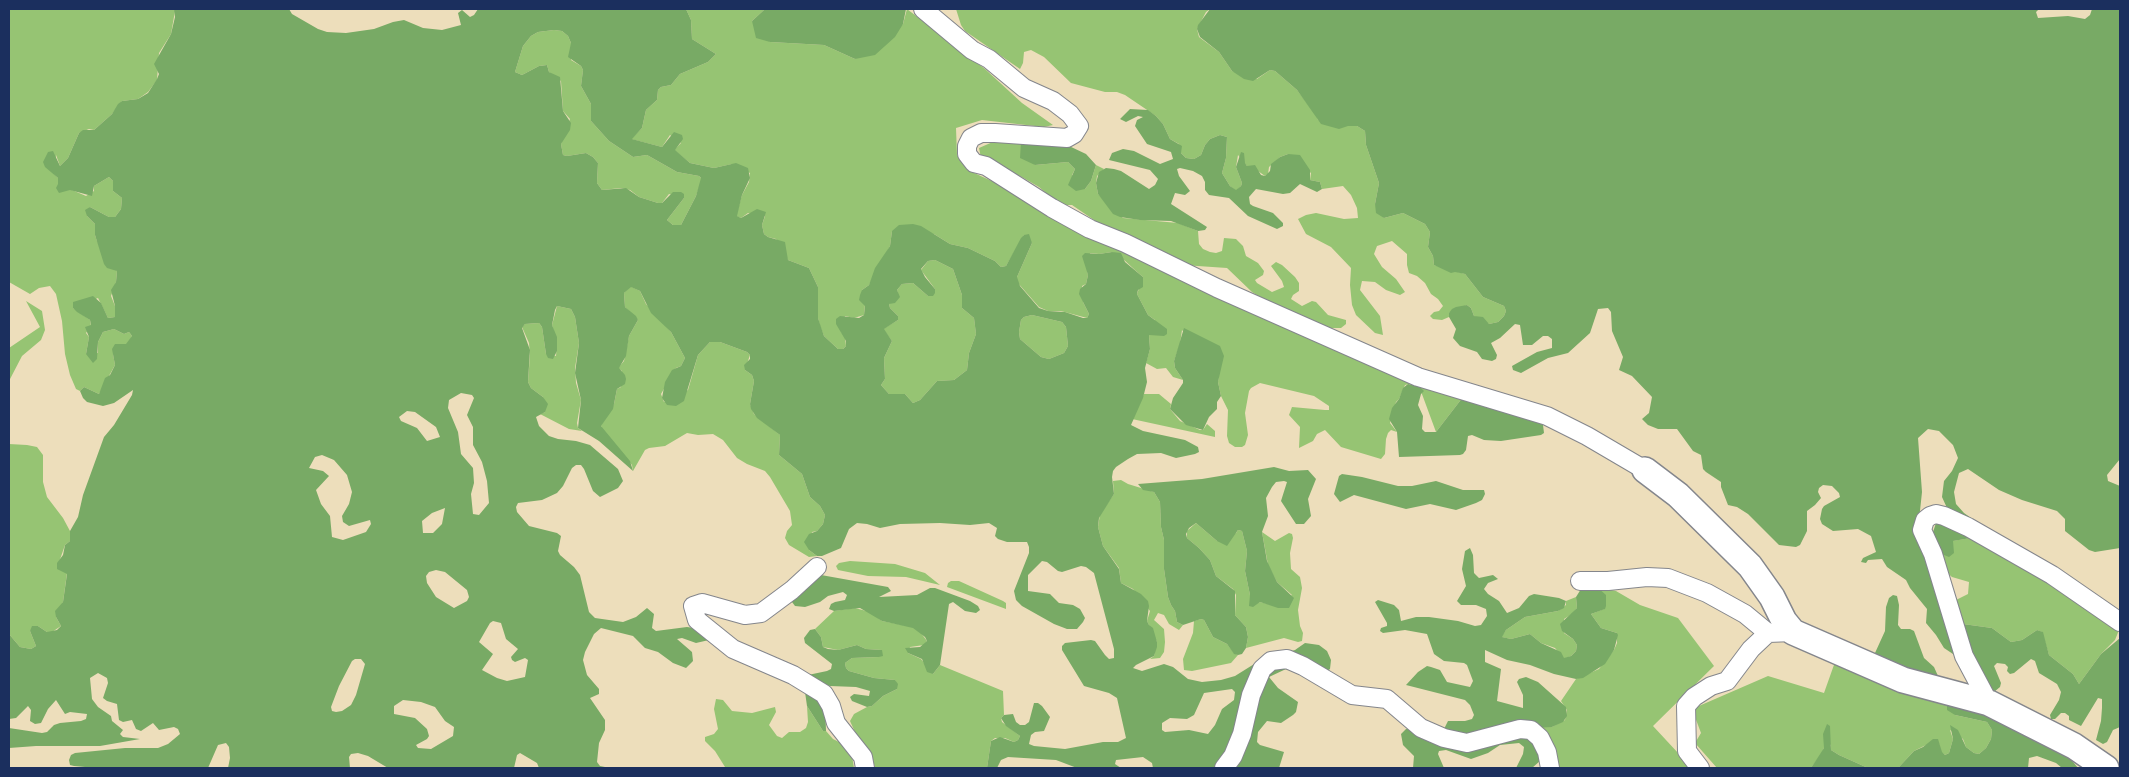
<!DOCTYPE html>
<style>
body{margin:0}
#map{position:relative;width:2129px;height:777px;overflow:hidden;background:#eddebb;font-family:Mali,sans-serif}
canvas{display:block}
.frame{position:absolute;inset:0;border:10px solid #1b2f5e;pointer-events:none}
</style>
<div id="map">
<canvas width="2129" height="777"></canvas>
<div class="frame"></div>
</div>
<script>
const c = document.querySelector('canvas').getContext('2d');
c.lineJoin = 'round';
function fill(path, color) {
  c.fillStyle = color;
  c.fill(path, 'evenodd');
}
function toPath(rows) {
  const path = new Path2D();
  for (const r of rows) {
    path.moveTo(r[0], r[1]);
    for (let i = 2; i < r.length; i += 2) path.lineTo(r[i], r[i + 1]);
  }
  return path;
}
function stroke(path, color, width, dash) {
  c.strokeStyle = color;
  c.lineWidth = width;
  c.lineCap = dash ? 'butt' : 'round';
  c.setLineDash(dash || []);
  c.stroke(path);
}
const green = toPath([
 [9,9,174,9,175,11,171,34,159,53,157,80,148,92,138,99,122,101,112,114,94,130,89,129,79,133,68,158,60,166,56,155,54,174,58,178,58,184,86,196,94,191,94,186,109,177,113,181,113,191,122,198,121,209,115,217,109,217,90,207,87,216,95,224,95,235,97,241,117,271,116,282,111,296,115,306,115,317,108,318,98,298,73,308,90,320,91,326,86,333,89,337,86,354,98,353,98,342,103,332,114,329,124,334,129,332,132,336,130,341,126,345,121,344,113,354,115,365,99,394,84,387,80,391,76,389,70,375,65,354,62,321,56,294,50,286,39,288,30,294,9,282],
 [686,9,765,9,752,21,770,42,824,45,855,59,903,24,907,9,985,69,1022,103,1053,125,1044,127,982,120,956,128,957,155,972,172,1463,397,1436,432,1419,386,1409,384,1405,385,1399,399,1396,402,1390,423,1397,432,1391,430,1388,433,1386,439,1385,454,1381,459,1341,447,1325,430,1317,434,1313,441,1299,448,1300,427,1289,415,1292,407,1325,410,1329,410,1329,406,1314,396,1260,383,1251,388,1249,391,1245,413,1248,435,1245,445,1242,447,1235,447,1229,443,1227,436,1228,410,1221,396,1218,382,1219,375,1182,330,1180,344,1174,361,1175,368,1183,380,1173,377,1166,368,1157,369,1146,363,1150,349,1149,335,1155,320,1148,315,1137,294,1143,277,1136,271,1122,258,1112,252,1099,254,1090,253,1087,270,1088,275,1086,284,1082,286,1083,302,1089,314,1087,318,1061,311,1048,311,1039,307,1017,282,1017,277,1032,243,1024,235,1006,266,1001,267,995,261,968,248,950,244,934,234,892,231,890,246,869,285,862,290,865,305,864,315,854,318,845,316,841,332,845,336,846,346,843,349,838,349,824,336,820,326,818,318,818,287,809,268,788,260,776,239,768,237,764,234,762,225,765,216,748,213,741,218,736,216,742,195,749,182,750,173,732,164,714,168,690,163,674,150,681,143,670,135,662,147,631,139,642,128,646,110,657,100,658,90,661,87,671,85,680,74,708,62,716,54,692,39,691,20],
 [956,9,1210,9,1206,12,1197,29,1199,37,1219,52,1232,71,1257,79,1270,70,1275,71,1297,90,1317,116,1318,120,1357,126,1365,131,1366,145,1379,183,1375,204,1384,218,1403,213,1425,224,1430,232,1428,247,1433,256,1434,265,1465,274,1483,297,1504,306,1506,311,1504,316,1498,322,1489,324,1474,316,1471,308,1467,305,1449,313,1449,317,1442,320,1433,319,1430,316,1434,312,1439,311,1443,306,1438,299,1431,294,1425,283,1417,276,1409,273,1407,265,1407,254,1392,241,1377,246,1374,254,1382,267,1396,279,1405,292,1400,295,1386,290,1375,282,1362,281,1360,290,1380,316,1383,335,1375,333,1356,315,1352,305,1350,285,1351,268,1331,247,1306,234,1298,219,1306,215,1316,213,1344,219,1358,218,1357,208,1351,195,1343,186,1322,189,1320,182,1310,180,1311,173,1288,154,1280,157,1269,167,1268,174,1265,176,1251,166,1247,166,1238,155,1236,167,1242,183,1241,186,1236,191,1230,186,1222,173,1226,158,1227,137,1220,135,1210,139,1205,145,1201,155,1194,159,1186,158,1181,153,1179,144,1170,139,1163,124,1156,116,1125,95,1117,92,1105,92,1071,83,1044,57,1031,50,1024,52,1023,63,1020,69,965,31,961,25],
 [554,30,562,31,568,36,571,43,571,60,581,66,583,70,581,86,591,104,591,121,609,141,633,157,647,155,677,172,699,176,702,179,696,196,681,225,673,225,667,220,684,198,669,194,662,203,658,203,639,197,630,190,621,188,602,190,597,183,598,163,593,157,586,153,567,156,563,155,561,144,570,119,563,111,561,81,549,72,547,65,539,66,522,75,515,72,523,46,531,36,538,32],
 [995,141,1021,142,1035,165,1068,162,1075,169,1072,175,1085,189,1091,181,1096,165,1104,169,1097,176,1096,183,1098,194,1123,218,1178,223,1198,231,1199,244,1203,249,1210,252,1216,253,1222,251,1224,238,1236,239,1243,246,1246,256,1258,263,1264,271,1263,275,1255,280,1257,283,1272,292,1284,287,1282,281,1271,266,1276,262,1282,265,1295,277,1299,283,1299,291,1293,295,1291,299,1302,306,1312,301,1316,302,1328,315,1346,320,1346,324,1341,328,1318,328,1291,317,1252,292,1227,268,1183,265,1113,233,1072,205,1060,205,1039,187,1020,176,995,168,981,158,979,148],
 [935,260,953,269,962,295,962,308,974,318,976,334,969,353,967,370,954,380,937,381,920,400,913,403,905,394,889,394,881,385,885,379,884,358,892,341,883,329,898,320,898,316,890,308,889,304,898,294,897,290,902,284,913,283,928,296,935,289,921,270,928,261],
 [630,286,640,291,646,304,671,332,685,358,681,366,676,368,661,394,664,402,688,390,698,355,710,342,720,342,747,352,750,355,745,370,752,375,754,381,750,404,754,414,780,435,779,455,802,474,810,497,820,506,825,515,823,524,817,531,812,532,809,550,817,556,809,557,789,545,785,538,787,531,792,525,790,511,770,477,765,471,747,464,737,458,723,440,713,434,698,435,687,433,665,446,649,448,645,450,633,471,632,465,602,430,601,425,614,404,617,389,621,387,622,371,618,368,624,361,629,336,638,320,625,307,624,293],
 [26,301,42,311,45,330,41,340,22,356,9,381,9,348,40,327],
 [557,306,571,309,575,317,579,343,575,368,576,383,581,400,577,423,578,428,582,431,569,429,540,414,545,412,543,397,531,388,528,382,530,355,529,343,522,327,525,324,539,323,542,327,546,354,556,356,557,342,552,325],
 [1032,315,1062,322,1066,327,1068,346,1064,353,1049,359,1041,357,1020,339,1019,332,1021,320,1024,317],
 [1144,394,1159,394,1171,404,1170,409,1180,421,1200,430,1203,430,1207,424,1215,431,1215,437,1132,419],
 [9,444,27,445,37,447,43,455,43,482,47,497,63,518,70,531,70,541,65,545,57,568,67,573,63,602,56,617,61,626,52,632,47,632,38,626,30,631,36,646,31,649,20,647,9,634],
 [1121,480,1128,484,1154,492,1160,502,1161,527,1164,540,1164,569,1168,597,1171,605,1175,611,1177,622,1183,625,1179,630,1169,624,1164,615,1158,613,1154,620,1164,629,1165,642,1164,652,1160,658,1150,659,1154,656,1157,642,1147,621,1150,611,1133,589,1121,583,1119,568,1103,546,1098,527,1100,514,1114,494,1113,481],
 [1196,523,1217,541,1236,533,1238,530,1242,531,1247,551,1245,571,1250,595,1250,606,1260,602,1276,606,1292,595,1277,582,1268,565,1262,532,1275,541,1289,533,1292,534,1293,538,1290,553,1291,569,1300,577,1302,588,1298,610,1300,626,1303,633,1302,641,1298,642,1284,638,1246,648,1248,637,1246,627,1235,615,1236,595,1233,589,1216,576,1210,560,1199,548,1187,538,1187,531],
 [1971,538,2011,555,2119,630,2115,640,2101,654,2079,684,2073,674,2049,655,2042,632,2037,630,2022,640,2011,642,1992,628,1963,624,1952,602,1968,594,1969,582,1952,577,1938,565,1938,558,1944,555,1952,541],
 [850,561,895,564,925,573,940,585,906,577,868,576,838,570,836,566,839,563],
 [951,581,959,581,1003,601,1006,603,1006,609,947,587,948,583],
 [1597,587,1616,591,1640,605,1678,618,1714,666,1653,726,1692,768,1554,768,1540,726,1552,727,1565,720,1567,710,1561,701,1576,679,1599,669,1614,650,1617,643,1617,633,1601,628,1591,614,1604,609],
 [1576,597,1577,608,1572,614,1564,619,1564,633,1573,639,1577,645,1576,651,1571,656,1564,659,1555,648,1541,643,1530,634,1511,639,1501,637,1506,630,1525,617,1558,611,1566,605,1566,601],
 [855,608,870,612,882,621,913,627,921,633,927,641,924,645,910,647,908,653,921,659,933,674,940,665,1003,691,1004,715,1001,718,1002,722,1020,736,1018,740,1014,742,1005,738,995,738,991,741,987,768,875,768,872,756,855,732,850,721,854,714,867,707,872,706,883,696,897,689,895,680,874,678,849,671,846,668,845,663,852,658,879,657,882,650,866,649,857,645,838,650,823,647,821,637,815,629,834,611],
 [1201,619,1204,620,1213,637,1227,644,1234,653,1238,655,1231,663,1192,671,1184,670,1183,659,1193,633,1194,621],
 [1835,662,1951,700,1955,715,1987,722,1992,730,1991,739,1986,748,1979,754,1974,753,1966,747,1963,739,1950,730,1953,739,1949,753,1945,755,1941,752,1939,744,1926,745,1914,751,1898,768,1868,768,1839,755,1831,750,1831,745,1824,740,1825,743,1823,752,1811,768,1717,768,1695,743,1701,733,1692,709,1768,676,1824,693],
 [716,699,723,700,732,711,752,713,775,707,776,712,769,725,777,736,782,738,789,732,800,732,806,728,808,722,807,706,823,731,826,731,833,739,843,744,852,756,854,768,725,767,715,751,705,741,705,737,714,734,718,729,714,709]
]);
const forest = toPath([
 [174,9,289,9,292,14,318,29,327,32,346,33,374,29,393,22,404,20,423,28,442,30,461,25,458,13,462,10,470,17,474,15,478,9,686,9,691,20,692,39,716,54,708,62,680,74,671,85,661,87,658,90,657,100,646,110,642,128,632,139,662,147,674,132,682,135,683,139,675,150,690,163,714,168,736,163,748,168,750,178,742,195,737,216,741,218,757,209,766,212,762,225,764,234,768,237,785,242,788,260,809,268,818,287,818,318,824,336,838,349,843,349,846,346,846,341,836,324,836,319,840,316,859,318,864,315,865,306,859,300,860,295,862,290,869,285,875,268,890,246,892,231,899,225,913,224,921,226,950,244,968,248,995,261,1001,267,1006,266,1021,238,1024,235,1029,234,1032,243,1017,277,1020,286,1039,308,1048,311,1065,312,1083,318,1087,318,1089,314,1079,294,1080,289,1086,284,1088,275,1082,256,1085,253,1099,254,1112,252,1121,253,1125,262,1143,277,1143,287,1138,290,1137,294,1148,315,1167,329,1167,334,1164,336,1149,335,1150,349,1145,368,1147,382,1143,398,1131,425,1143,431,1185,440,1198,447,1199,452,1195,454,1176,458,1161,453,1137,454,1128,459,1116,467,1113,471,1112,477,1114,494,1099,518,1098,527,1103,546,1119,569,1121,583,1141,594,1148,601,1149,606,1147,621,1149,625,1153,628,1157,642,1157,647,1154,656,1136,665,1133,668,1142,671,1164,664,1173,667,1188,679,1202,682,1221,680,1235,676,1259,661,1295,650,1305,643,1319,645,1327,651,1331,660,1330,669,1326,672,1304,674,1286,669,1269,677,1278,688,1298,702,1296,712,1293,715,1281,723,1267,721,1258,732,1257,742,1260,745,1284,752,1279,768,1153,768,1152,763,1143,757,1116,760,1115,764,1121,768,1077,768,1056,760,1008,757,1001,760,997,768,987,768,991,741,1000,737,1014,742,1018,740,1020,736,1006,726,1001,718,1004,715,1013,714,1016,722,1020,725,1025,725,1029,722,1034,703,1038,703,1042,706,1050,717,1044,731,1035,732,1031,735,1029,744,1034,746,1065,749,1103,742,1118,742,1126,738,1117,698,1109,693,1084,686,1062,650,1062,646,1065,643,1091,640,1095,641,1105,655,1109,659,1114,658,1114,649,1094,573,1086,567,1081,566,1062,572,1058,571,1047,562,1042,561,1028,575,1028,591,1050,594,1059,603,1073,605,1080,609,1085,618,1083,622,1077,629,1067,629,1054,624,1022,606,1016,600,1014,591,1029,553,1029,547,1027,542,1007,542,998,539,995,536,997,528,989,523,970,525,940,523,900,524,880,528,867,524,857,523,849,529,841,548,822,556,817,556,809,550,804,542,809,534,817,531,823,524,825,515,820,506,810,497,802,474,779,455,780,435,757,418,751,409,750,404,754,381,752,375,745,370,744,365,750,359,750,355,747,352,720,342,710,342,698,355,684,401,676,406,667,405,662,398,665,382,672,370,681,366,685,358,671,332,651,313,640,291,631,287,624,293,625,307,636,316,638,320,629,336,626,356,619,368,625,375,626,379,625,384,617,389,613,409,601,426,630,461,633,471,599,441,578,428,581,400,575,373,579,343,575,317,571,309,557,306,555,310,552,325,557,337,557,351,553,359,548,358,546,354,542,327,539,323,525,324,522,328,530,350,528,382,531,388,543,397,548,404,545,412,536,417,539,426,549,436,558,439,576,441,590,445,618,469,623,481,618,488,600,497,593,491,584,469,581,465,576,465,572,468,563,486,557,493,542,500,518,503,516,507,517,512,529,526,557,533,561,536,558,551,560,555,574,567,580,575,589,612,595,618,623,622,636,617,647,608,654,614,652,628,656,631,687,627,701,629,709,640,696,643,682,638,677,639,692,652,693,661,686,668,673,663,658,652,645,648,633,636,601,628,594,634,585,652,583,660,587,675,599,689,599,694,590,698,605,720,605,730,599,743,597,762,600,766,610,768,539,768,537,763,520,753,517,755,514,768,388,768,368,756,358,753,351,754,349,757,350,768,228,768,230,758,229,747,226,743,218,745,208,768,96,768,74,766,70,765,69,760,71,755,75,753,125,748,158,748,168,744,180,734,178,729,174,727,159,730,153,723,141,731,136,729,132,720,123,722,119,720,117,704,107,701,103,698,108,683,107,678,98,673,90,678,92,699,98,707,111,716,112,721,123,730,120,734,123,737,140,739,100,746,36,746,9,748,9,728,42,733,47,732,54,725,60,723,81,721,86,719,87,714,70,712,65,714,56,700,48,709,41,723,35,724,30,721,31,710,28,706,16,718,9,719,9,634,20,647,31,649,36,646,30,631,32,626,38,626,47,632,57,630,61,626,56,617,55,611,63,602,67,574,57,569,57,563,63,555,65,545,70,541,70,531,78,517,83,495,104,437,114,425,132,395,133,390,114,403,103,406,87,402,83,398,80,391,84,387,99,394,105,378,110,375,115,365,112,349,115,344,126,344,132,336,129,332,124,334,114,329,103,332,98,342,97,359,93,363,86,354,89,337,85,327,91,325,90,320,77,312,73,308,73,302,93,296,101,303,108,318,115,317,115,306,111,290,116,282,117,271,107,268,104,264,95,235,95,224,87,216,85,210,90,207,109,217,115,217,121,209,122,198,113,191,113,181,109,177,94,186,92,196,70,190,59,193,56,188,58,184,58,178,45,167,43,162,48,152,53,151,60,166,68,158,79,133,83,130,94,130,112,114,118,104,122,101,138,99,148,93,157,79,159,74,154,64,171,34,175,17],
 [554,30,562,31,568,36,571,43,568,57,581,66,583,70,581,86,591,104,591,121,609,141,633,157,647,155,677,172,699,176,701,178,696,196,681,225,673,225,667,220,684,198,684,194,681,192,673,192,662,203,658,203,639,197,626,188,602,190,597,183,598,163,593,157,586,153,567,156,563,155,561,144,570,130,571,123,563,111,560,77,549,72,547,65,539,66,522,75,515,72,523,46,531,36,538,32],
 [935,260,953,269,962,295,962,308,974,318,976,334,969,353,967,370,954,380,937,381,920,400,913,403,905,394,889,394,881,385,885,379,884,358,892,341,884,329,898,320,898,316,890,308,889,304,895,303,900,297,897,290,902,284,913,283,928,296,933,296,935,293,935,289,925,277,921,269,928,261],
 [1032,315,1062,322,1066,327,1068,346,1064,353,1049,359,1041,357,1020,339,1019,332,1021,320,1024,317],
 [461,393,472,395,474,398,467,415,473,427,473,445,482,462,487,481,489,503,479,515,473,514,471,494,474,483,473,468,461,454,458,432,448,408,449,400],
 [407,411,415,412,436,427,440,437,427,441,417,428,401,421,399,417],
 [322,455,334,460,347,475,352,492,349,504,342,516,343,522,349,526,370,520,371,524,366,532,343,540,332,537,330,516,321,504,316,490,329,476,323,471,309,468,315,457],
 [445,508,442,524,433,533,423,533,422,521,432,513],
 [436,570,445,572,467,590,469,597,467,601,454,608,436,597,427,583,426,576,429,572],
 [493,621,501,623,506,639,518,649,511,657,512,660,515,662,525,658,528,660,525,677,507,681,497,678,482,670,493,654,479,642,490,623],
 [355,659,361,659,365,664,356,695,351,705,342,711,336,712,332,711,331,707,339,686,352,661],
 [1232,689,1235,692,1234,700,1222,709,1215,725,1208,734,1189,730,1165,732,1162,730,1162,723,1170,718,1187,719,1194,715,1204,693],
 [403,700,421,702,435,707,445,721,454,727,453,736,431,749,418,748,416,745,427,739,429,736,427,729,415,718,394,714,394,706],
 [765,9,906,9,903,24,895,37,875,55,855,59,824,45,770,42,756,38,752,21],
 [1210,9,2039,9,2036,12,2038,18,2068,16,2085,19,2090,15,2092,9,2120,9,2120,459,2107,475,2108,481,2120,486,2120,548,2095,552,2089,550,2065,531,2065,519,2057,511,2022,500,1999,490,1968,469,1959,473,1954,492,1956,504,1964,513,1994,534,1947,508,1942,497,1944,481,1952,471,1958,458,1953,445,1939,431,1928,429,1918,438,1922,492,1919,520,1963,624,1992,628,2011,642,2022,640,2037,630,2043,632,2049,655,2073,674,2079,684,2101,654,2120,638,2120,727,2113,730,2107,742,2103,744,2096,740,2101,721,2102,708,2102,699,2098,698,2081,726,2069,720,2069,716,2065,713,2061,713,2055,719,2051,719,2050,715,2059,700,2061,692,2057,684,2039,673,2035,661,2031,659,2014,673,2010,674,2007,671,2008,667,2005,664,1997,663,1994,666,2001,683,2000,687,1994,692,2018,727,2034,741,2042,743,2069,757,2078,768,2062,768,2056,763,2037,756,2029,758,2028,768,1898,768,1914,751,1923,747,1933,739,1938,739,1942,752,1945,755,1949,753,1953,739,1950,725,1958,730,1966,747,1974,753,1979,754,1986,748,1991,739,1992,730,1987,722,1955,715,1947,710,1947,702,1877,657,1875,653,1885,631,1886,607,1889,598,1893,595,1897,596,1899,605,1898,625,1901,629,1910,629,1914,631,1924,658,1934,667,1938,676,1950,683,1966,686,1969,683,1956,656,1944,648,1936,635,1926,623,1927,609,1910,588,1906,580,1887,567,1882,559,1868,560,1866,563,1861,562,1863,558,1876,552,1871,536,1858,529,1833,531,1822,524,1820,519,1822,509,1824,506,1840,497,1839,493,1832,486,1823,485,1819,488,1818,492,1821,498,1815,505,1807,511,1807,531,1800,545,1796,547,1779,545,1748,514,1737,507,1728,505,1721,487,1721,482,1706,472,1703,469,1701,455,1693,451,1677,429,1658,429,1648,425,1642,419,1649,413,1652,397,1632,376,1619,370,1623,357,1612,331,1611,312,1608,308,1598,309,1590,333,1568,353,1548,358,1521,373,1513,370,1512,366,1537,352,1552,348,1552,339,1548,336,1543,336,1532,345,1523,345,1520,325,1515,324,1500,338,1491,343,1497,355,1496,359,1492,361,1482,359,1477,352,1460,346,1453,338,1456,329,1449,317,1449,313,1452,309,1456,307,1467,305,1471,308,1474,316,1483,317,1489,324,1498,322,1504,316,1506,311,1504,306,1483,297,1465,274,1455,272,1451,273,1434,265,1433,256,1428,247,1430,232,1425,224,1403,213,1384,218,1376,213,1375,204,1379,183,1366,145,1365,131,1357,126,1348,126,1339,129,1321,124,1297,90,1275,71,1270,70,1253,81,1244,79,1232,71,1219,52,1200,37,1197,29,1198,25],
 [1130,109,1148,110,1156,116,1163,124,1170,139,1182,146,1181,153,1186,158,1194,159,1201,155,1205,145,1210,139,1220,135,1227,137,1226,158,1222,173,1230,186,1236,190,1241,186,1242,183,1236,167,1241,152,1244,153,1245,163,1247,166,1255,165,1261,175,1265,176,1270,171,1271,164,1280,157,1288,154,1300,155,1310,170,1310,180,1320,182,1322,189,1317,192,1300,184,1290,193,1283,194,1256,189,1249,197,1250,204,1253,206,1273,213,1283,223,1283,226,1277,229,1248,216,1229,198,1209,195,1205,190,1205,182,1202,176,1193,171,1180,168,1177,169,1179,176,1190,191,1185,195,1175,193,1171,204,1207,227,1205,230,1198,231,1171,221,1140,220,1120,217,1113,214,1098,194,1096,183,1099,172,1106,168,1114,169,1121,171,1149,189,1155,185,1158,179,1150,170,1109,160,1112,153,1123,149,1134,151,1160,164,1173,159,1171,152,1147,144,1135,126,1137,120,1143,117,1138,116,1126,122,1120,119],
 [1021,142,1053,146,1069,146,1086,154,1096,165,1091,181,1085,189,1076,191,1068,185,1075,169,1068,162,1035,165,1020,158],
 [1184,328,1220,346,1224,356,1218,382,1221,396,1217,402,1217,409,1209,417,1203,430,1186,425,1170,409,1173,398,1183,383,1183,380,1175,368,1174,361],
 [1408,384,1419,386,1424,391,1421,394,1418,405,1423,416,1422,429,1425,432,1436,432,1463,397,1529,415,1543,425,1544,433,1541,435,1501,441,1484,440,1472,435,1468,436,1466,450,1463,454,1460,455,1399,457,1397,432,1389,419,1392,408,1399,399,1403,388],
 [1274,467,1289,471,1308,470,1316,479,1308,499,1311,516,1304,524,1296,524,1281,501,1287,482,1284,481,1276,482,1272,487,1266,498,1268,516,1262,532,1267,561,1277,582,1294,598,1289,608,1278,608,1260,602,1253,607,1249,606,1250,595,1245,571,1247,551,1242,531,1238,530,1227,546,1217,541,1196,523,1189,528,1186,534,1187,538,1199,548,1210,560,1216,576,1235,591,1235,615,1246,627,1248,637,1246,648,1242,654,1238,655,1234,654,1227,644,1213,637,1204,620,1201,619,1183,625,1177,622,1175,611,1171,605,1168,597,1164,569,1164,540,1161,527,1160,502,1154,492,1143,490,1138,484,1202,479],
 [1342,474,1362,477,1398,486,1412,486,1436,481,1463,490,1484,490,1485,494,1482,500,1476,503,1456,510,1430,504,1406,509,1354,495,1340,502,1334,494,1339,476],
 [1936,523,1960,530,1971,538,1953,541,1954,553,1949,557,1944,555,1938,558,1933,532],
 [1470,548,1473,555,1474,573,1479,578,1493,575,1498,579,1488,583,1484,589,1488,594,1499,601,1507,613,1519,608,1529,596,1534,594,1559,598,1566,601,1564,608,1558,611,1525,617,1506,630,1502,637,1511,639,1530,634,1541,643,1561,652,1564,658,1571,656,1576,651,1577,645,1573,639,1562,631,1560,624,1577,608,1576,597,1581,589,1597,587,1606,595,1606,606,1605,609,1591,614,1601,628,1617,633,1618,635,1614,650,1605,664,1583,678,1576,679,1554,674,1530,665,1507,660,1485,650,1485,662,1501,669,1497,701,1523,708,1523,695,1517,682,1519,679,1526,677,1538,682,1566,707,1567,716,1563,722,1552,727,1533,728,1540,761,1532,768,1516,768,1523,754,1524,747,1519,743,1500,745,1488,753,1471,759,1446,750,1439,751,1438,754,1444,768,1413,768,1414,756,1403,745,1401,734,1406,729,1444,729,1448,721,1465,721,1472,719,1474,715,1470,705,1465,700,1406,685,1418,672,1427,666,1431,667,1440,670,1447,682,1470,687,1473,681,1467,665,1464,663,1444,661,1434,654,1427,634,1405,630,1383,633,1380,631,1381,628,1387,626,1387,623,1375,602,1378,600,1394,605,1399,610,1401,621,1416,617,1429,617,1458,621,1475,626,1481,625,1487,616,1486,609,1476,605,1461,605,1457,601,1466,586,1462,569,1465,551],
 [821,575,888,587,891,591,879,597,917,595,930,588,935,588,970,601,978,606,980,610,976,613,965,611,953,602,949,604,940,665,933,674,927,672,922,659,908,653,905,648,920,647,927,641,925,637,913,628,882,621,860,608,834,611,829,609,831,604,835,602,845,600,847,595,843,592,828,596,820,602,805,607,795,606,792,602],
 [815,629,821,637,823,647,828,649,838,650,857,645,866,649,882,650,883,656,879,657,852,658,845,663,846,668,849,671,874,678,895,680,898,684,897,689,883,696,872,706,867,707,852,701,850,697,854,694,869,696,870,691,856,687,830,686,810,680,808,675,827,671,831,669,832,664,805,643,804,638,810,630],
 [805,692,825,702,826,731,823,731,807,706],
 [1827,724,1830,726,1831,750,1839,755,1868,768,1811,768,1824,748,1823,734]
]);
const street = toPath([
 [923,9,972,50,989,59,1024,88,1053,101,1070,114,1079,126,1074,134,1067,138,995,133,981,133,971,138,967,146,967,154,974,163,986,166,1052,208,1090,229,1125,243,1217,288,1418,377,1547,416,1587,436,1645,470],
 [817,567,792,590,761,613,745,615,702,603,693,606,697,620,733,649,793,675,824,694,831,706,836,723,863,757,865,768],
 [1580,581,1608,581,1647,577,1668,578,1707,593,1745,614,1768,633],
 [1989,703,1964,656,1933,554,1922,530,1925,520,1930,516,1936,514,1944,516,1968,527,2052,575,2120,622],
 [1224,768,1233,756,1242,734,1251,695,1262,669,1271,661,1287,659,1303,666,1352,695,1387,699,1421,728,1444,738,1467,743,1520,729,1531,730,1540,738,1547,752,1550,768],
 [1700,768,1687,751,1686,706,1694,697,1711,686,1727,681,1751,649,1768,633,1793,632]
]);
const secondary = toPath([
 [1645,470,1678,495,1750,566,1772,597,1784,621,1793,632,1903,680,1989,703,2074,746,2106,768]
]);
fill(green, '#96c473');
fill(forest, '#78aa65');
stroke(street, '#84868c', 20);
stroke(secondary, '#84868c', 28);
stroke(street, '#fff', 18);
stroke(secondary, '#fff', 25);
</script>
